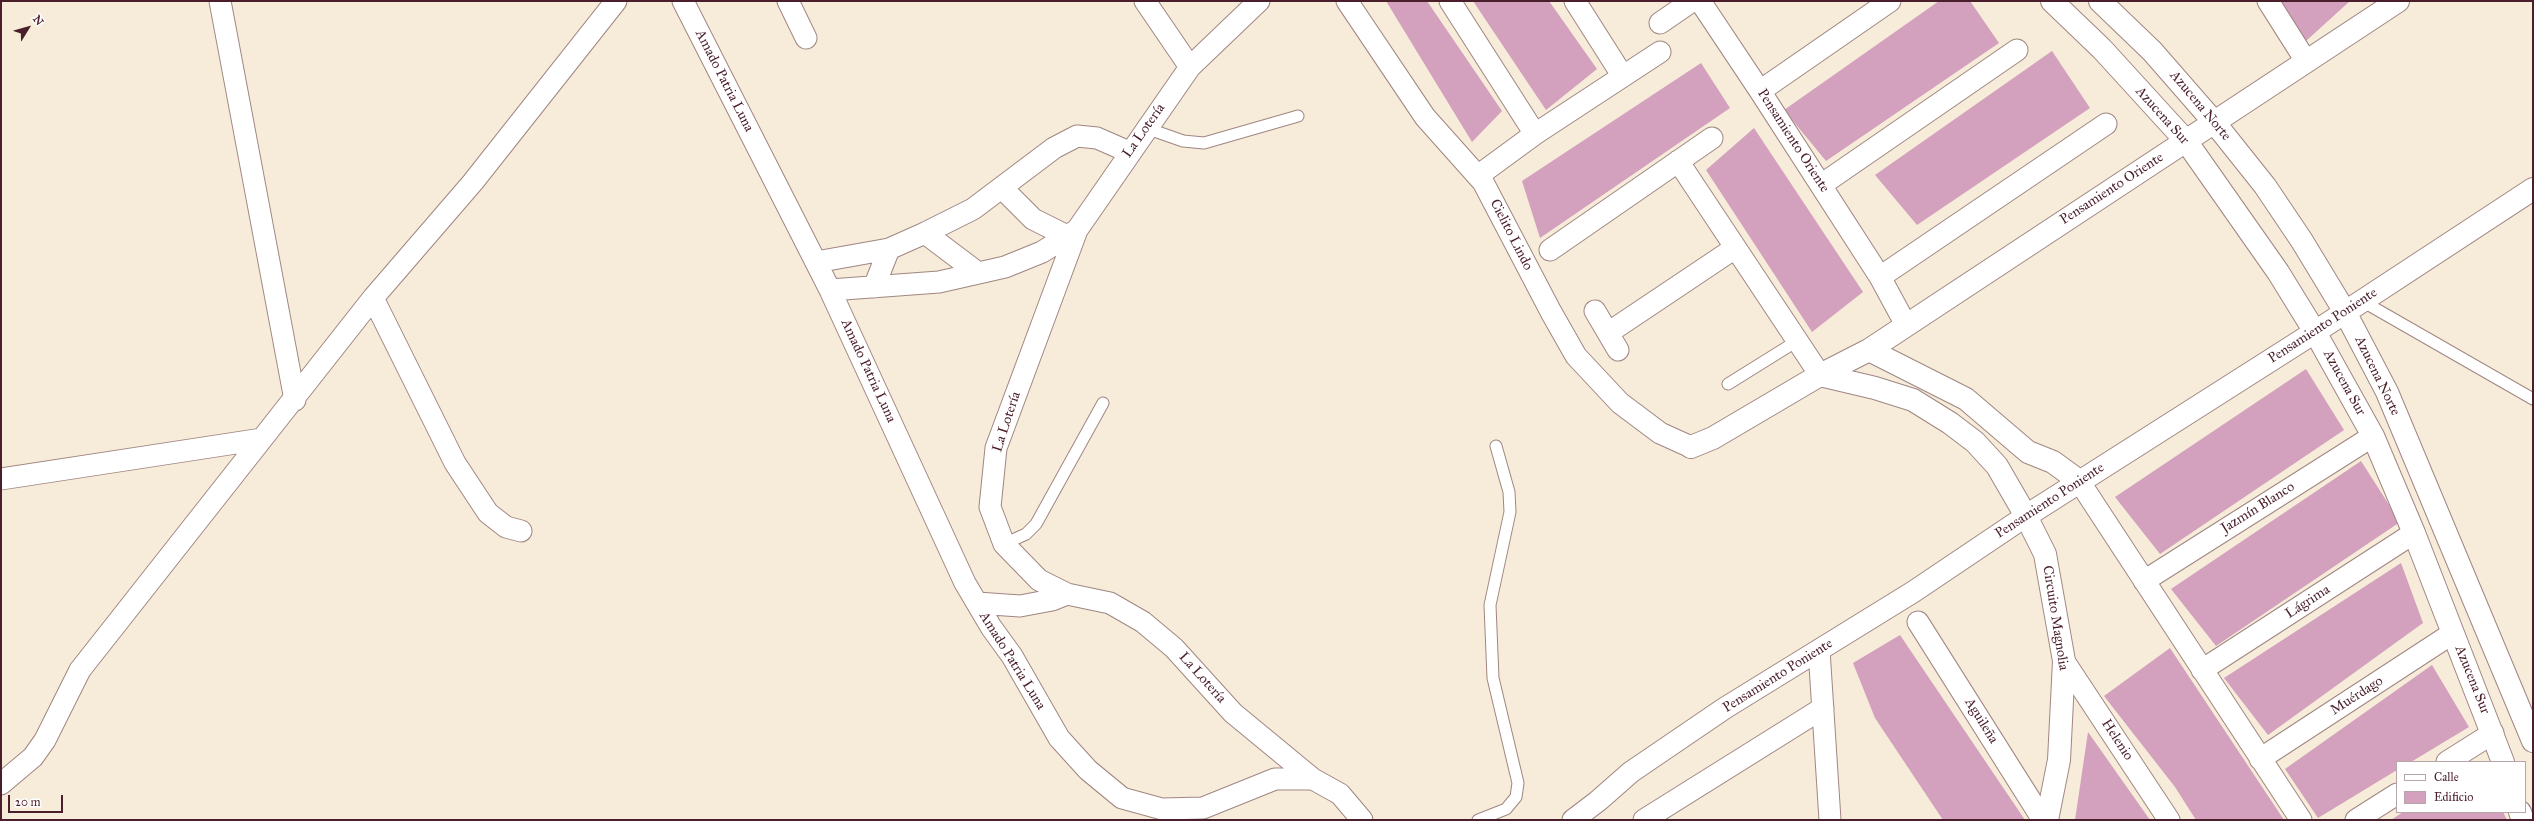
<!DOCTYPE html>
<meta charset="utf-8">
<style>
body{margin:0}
#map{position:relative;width:2534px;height:821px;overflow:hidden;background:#f6ecd9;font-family:"IM FELL Great Primer",serif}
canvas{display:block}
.frame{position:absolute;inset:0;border:2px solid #4a1f2b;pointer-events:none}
.legend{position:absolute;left:2396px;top:761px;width:130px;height:52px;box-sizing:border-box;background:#fff;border:1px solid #b7a5aa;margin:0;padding:5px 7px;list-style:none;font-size:12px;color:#4a1f2b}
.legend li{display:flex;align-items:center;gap:8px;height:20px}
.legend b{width:20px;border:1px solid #b7a5aa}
.north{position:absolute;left:8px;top:8px;width:40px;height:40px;-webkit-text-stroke:3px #fff;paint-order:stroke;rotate:53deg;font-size:11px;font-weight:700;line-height:16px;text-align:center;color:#4a1f2b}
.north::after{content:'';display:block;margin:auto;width:14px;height:18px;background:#4a1f2b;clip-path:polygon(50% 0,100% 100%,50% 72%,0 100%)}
.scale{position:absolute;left:8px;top:795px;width:55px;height:18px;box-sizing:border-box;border:2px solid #4a1f2b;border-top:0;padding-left:5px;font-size:12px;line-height:14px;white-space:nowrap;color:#4a1f2b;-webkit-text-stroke:3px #fff;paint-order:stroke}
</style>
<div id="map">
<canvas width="2534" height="821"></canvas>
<div class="frame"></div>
<ul class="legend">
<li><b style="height:5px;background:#fff"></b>Calle</li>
<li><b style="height:11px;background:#d3a0bd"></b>Edificio</li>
</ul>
<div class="north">N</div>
<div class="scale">20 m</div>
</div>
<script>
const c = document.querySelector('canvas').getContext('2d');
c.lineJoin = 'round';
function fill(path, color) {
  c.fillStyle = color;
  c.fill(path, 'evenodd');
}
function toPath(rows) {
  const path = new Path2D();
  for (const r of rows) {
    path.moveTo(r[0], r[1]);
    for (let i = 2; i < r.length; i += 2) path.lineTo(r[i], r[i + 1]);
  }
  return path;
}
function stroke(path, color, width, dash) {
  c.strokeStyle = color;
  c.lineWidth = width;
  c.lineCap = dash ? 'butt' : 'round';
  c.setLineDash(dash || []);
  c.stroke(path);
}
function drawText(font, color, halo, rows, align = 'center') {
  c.font = font + ' "IM FELL Great Primer",serif';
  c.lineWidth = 3.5;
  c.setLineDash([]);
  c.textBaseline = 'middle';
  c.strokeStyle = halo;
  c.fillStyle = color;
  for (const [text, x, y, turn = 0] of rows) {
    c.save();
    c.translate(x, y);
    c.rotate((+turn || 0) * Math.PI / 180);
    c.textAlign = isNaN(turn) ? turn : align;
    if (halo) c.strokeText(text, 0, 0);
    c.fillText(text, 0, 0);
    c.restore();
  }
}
const building = toPath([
 [1386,1,1427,1,1502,111,1472,142],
 [1473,1,1549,1,1597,69,1546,110],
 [1939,1,1970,1,1999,43,1826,161,1784,110],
 [2281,1,2350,1,2306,41],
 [2052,51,2090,108,1917,225,1875,175],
 [1701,63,1730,108,1540,238,1522,181],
 [1754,128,1863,292,1812,332,1706,170],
 [2306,369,2344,430,2160,554,2115,497],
 [2361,461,2400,522,2216,646,2171,589],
 [2401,563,2423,623,2268,735,2224,678],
 [1900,635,2025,820,1943,820,1875,718,1853,663],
 [2170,648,2284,820,2196,820,2175,787,2104,696],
 [2432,665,2469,727,2411,762,2397,762,2397,770,2318,818,2285,769],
 [2088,732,2150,820,2075,820],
 [2403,812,2503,812,2507,820,2391,820]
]);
const service = toPath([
 [1146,128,1183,141,1204,143,1298,116],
 [2362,301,2533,399],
 [1728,384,1797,341],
 [1004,544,1026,534,1036,524,1103,403],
 [1478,820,1506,809,1516,797,1518,783,1493,678,1490,605,1510,512,1509,492,1496,446]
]);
const minor = toPath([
 [220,1,295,400],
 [683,1,830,290,965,583,991,627,1012,656,1059,738,1088,770,1122,798,1162,809,1203,808,1275,779,1313,779,1340,794,1362,820],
 [788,1,806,38],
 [1145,1,1190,67],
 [1259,1,1190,67,1077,230,996,448,990,507,1004,544,1039,580,1067,594,1110,603,1143,622,1174,648,1233,713,1313,779],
 [1347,1,1425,117,1483,182,1551,312,1576,356,1620,403,1660,433,1691,447],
 [1450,1,1535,134],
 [1575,1,1622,75],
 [1700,1,1760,91,1880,277,1906,325],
 [2268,1,2306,61],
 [1660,23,1692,1],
 [1760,91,1890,1],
 [1678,161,1820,375],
 [1479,175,1535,134,1660,52],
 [1821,185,2017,50],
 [1003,189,1033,219,1067,236],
 [925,233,978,273],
 [1550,250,1712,138],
 [816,262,889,249,925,233,973,209,1054,148,1077,136,1097,138,1129,152],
 [1880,277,2106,124],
 [874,287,889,249],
 [830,290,939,282,1005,267,1042,252,1077,230],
 [373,298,455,463,488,513,506,527,521,531],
 [1595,311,1618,350],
 [1608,333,1735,248],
 [1,479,262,439],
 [2079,481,2301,820],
 [2144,581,2373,436],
 [977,603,1020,606,1052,600,1067,594],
 [1918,622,2043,820],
 [1819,650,1830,820],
 [2064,661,2169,820],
 [2202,670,2414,533],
 [2260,759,2453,633],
 [2447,762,2493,733],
 [1,784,33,757,45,740,80,670,373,298,473,182,616,1],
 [1573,820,1598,801,1631,772,1725,708,1913,592,2026,516],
 [1644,820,1823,708],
 [2356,820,2397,794]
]);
const tertiary = toPath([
 [2052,1,2102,49,2186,141,2278,272,2315,332,2373,436,2414,533,2503,762],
 [2100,1,2152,51,2214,122,2265,186,2302,241,2345,312,2387,392,2533,741],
 [1869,350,1966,399,2028,452,2053,462,2079,481],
 [1820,375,1875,388,1913,400,1950,423,1975,442,1997,466,2026,516,2045,554,2064,661,2059,760,2047,820],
 [1691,447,1713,438,1820,375,1869,350,2398,1],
 [2026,516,2315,332,2533,189],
 [2520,812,2523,820]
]);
const streetNames = [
 ["Amado Patria Luna",724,81,63],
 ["Azucena Norte",2200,106,50],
 ["Azucena Sur",2162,116,48],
 ["La Lotería",1144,131,-55],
 ["Pensamiento Oriente",1793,141,57],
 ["Pensamiento Oriente",2112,189,-33],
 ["Cielito Lindo",1511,235,63],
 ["Pensamiento Poniente",2323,326,-33],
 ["Amado Patria Luna",868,371,65],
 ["Azucena Norte",2377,376,64],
 ["Azucena Sur",2344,383,61],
 ["La Lotería",1007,422,-72],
 ["Pensamiento Poniente",2050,501,-33],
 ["Jazmín Blanco",2258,508,-32],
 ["Lágrima",2308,602,-33],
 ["Circuito Magnolia",2055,618,81],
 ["Amado Patria Luna",1012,661,58],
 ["Pensamiento Poniente",1778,676,-32],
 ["La Lotería",1202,678,48],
 ["Azucena Sur",2472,680,68],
 ["Muérdago",2357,696,-33],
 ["Aguileña",1981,721,58],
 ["Helenio",2117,740,57]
];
fill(building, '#d3a0bd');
stroke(service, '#a08682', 13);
stroke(minor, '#a08682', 23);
stroke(tertiary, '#a08682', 24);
stroke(service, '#fff', 11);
stroke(minor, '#fff', 21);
stroke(tertiary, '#fff', 22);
drawText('14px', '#4a1f2b', '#fff', streetNames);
</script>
